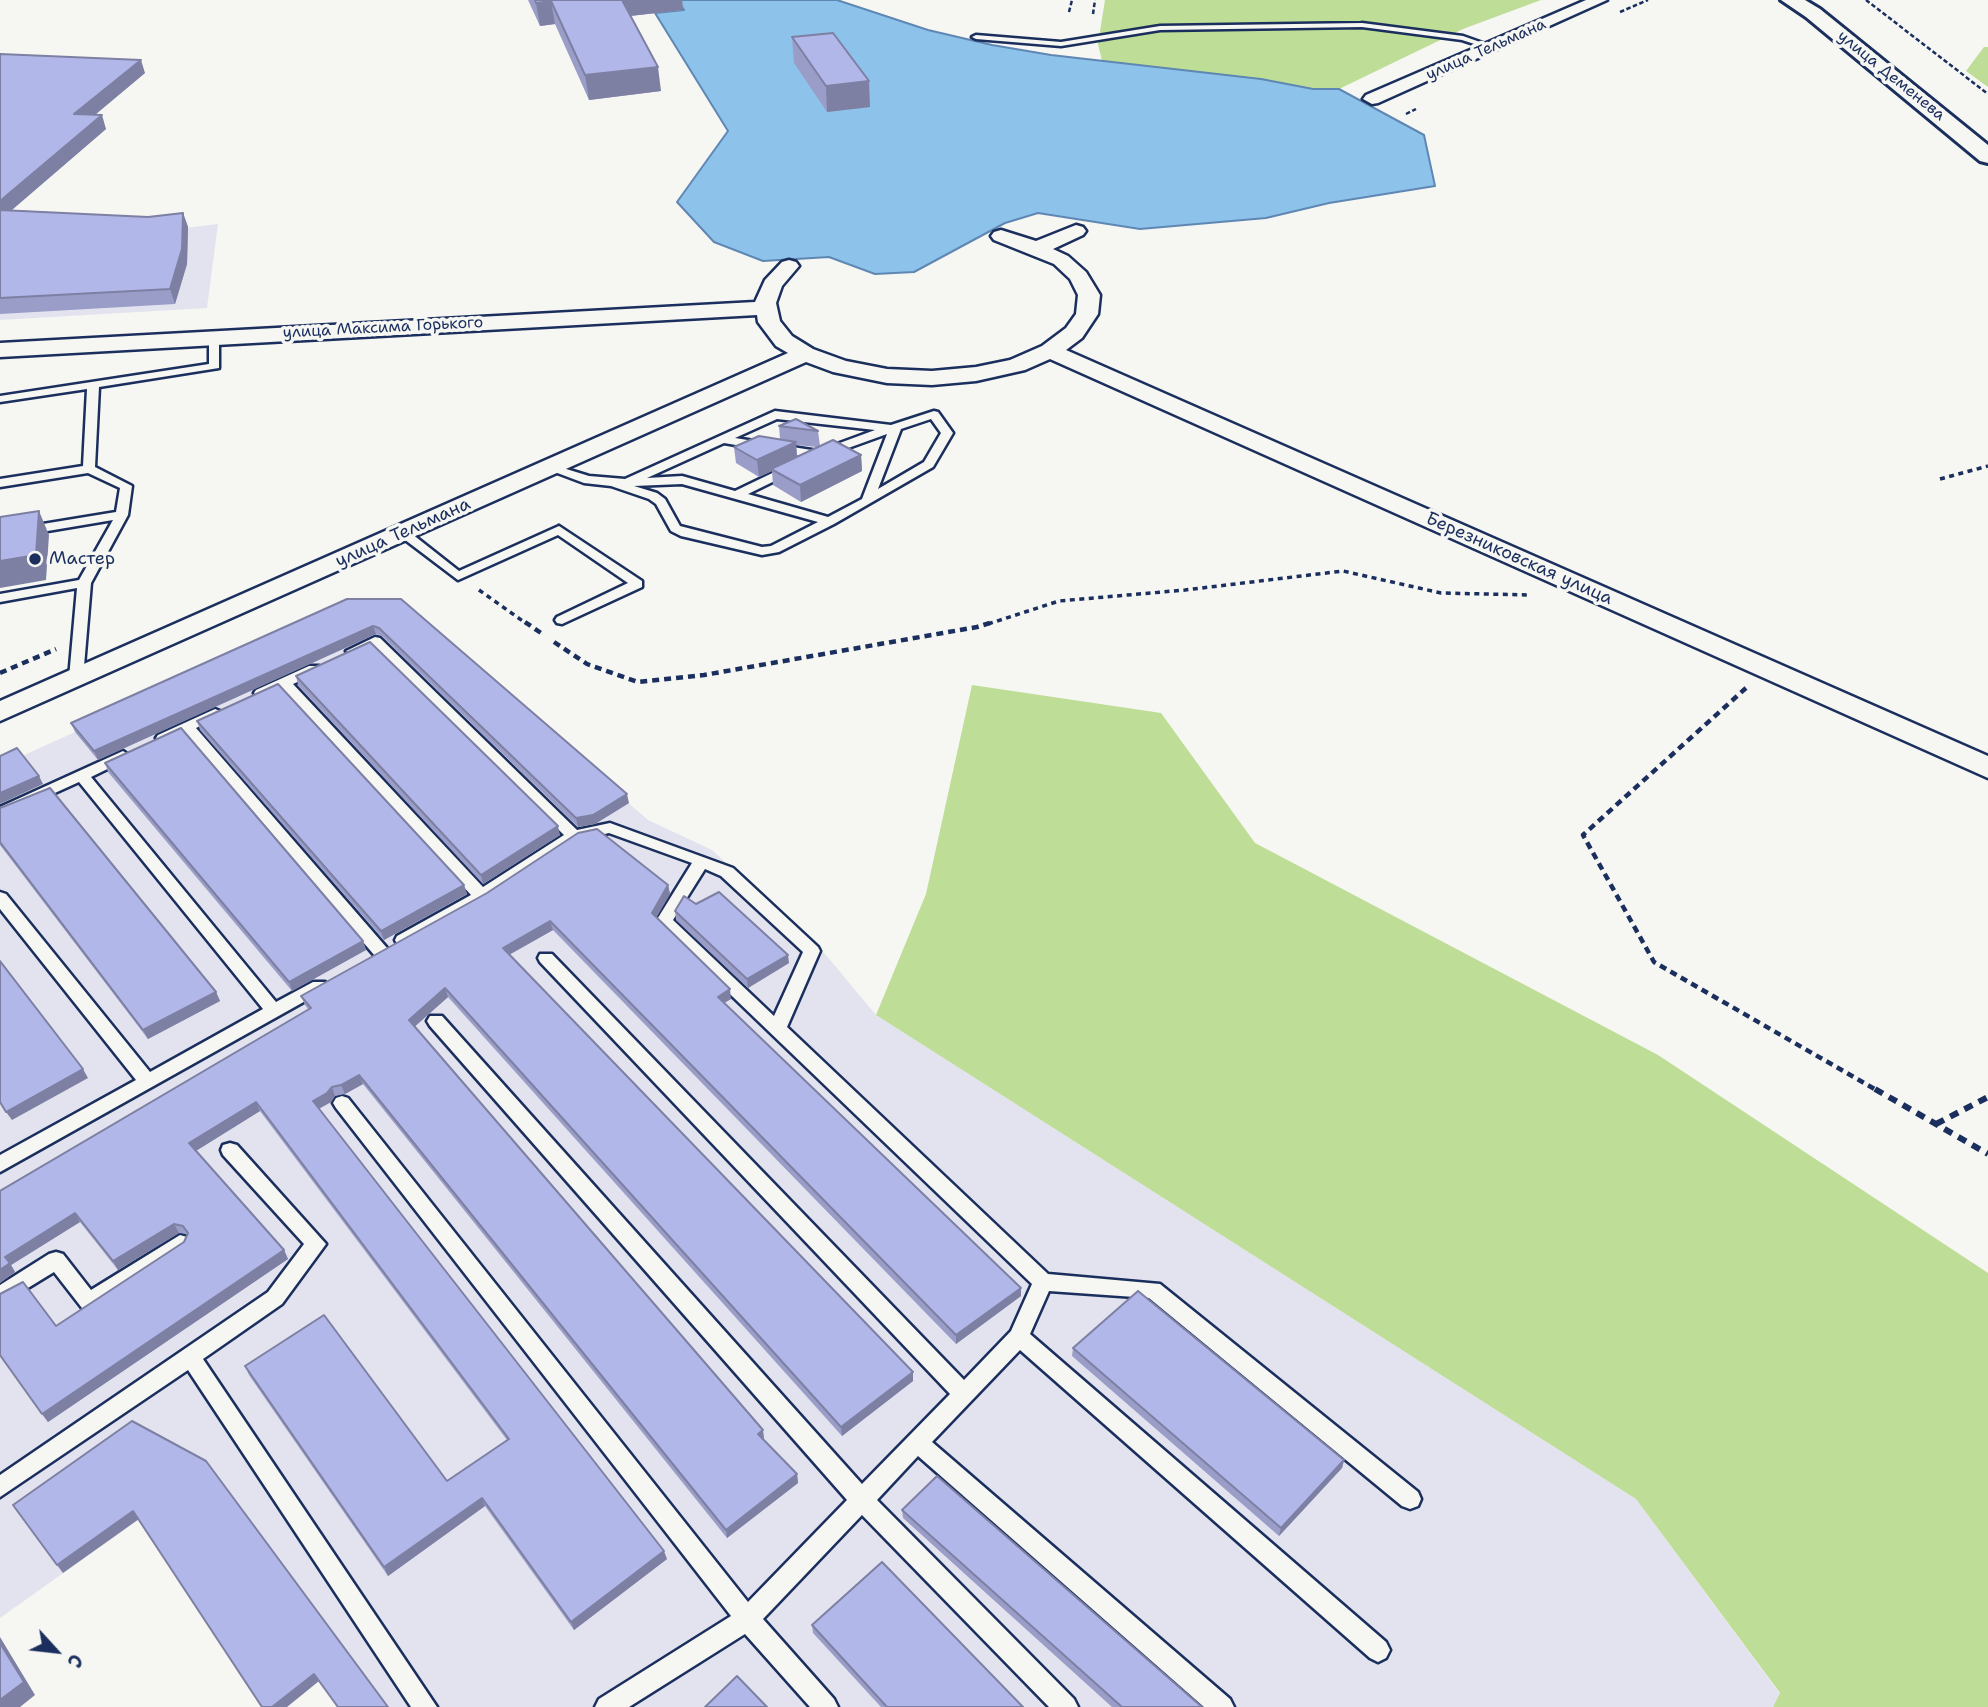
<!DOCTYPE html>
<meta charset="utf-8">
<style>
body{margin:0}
#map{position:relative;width:1988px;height:1707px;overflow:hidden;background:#f6f6f2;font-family:"Shantell Sans",sans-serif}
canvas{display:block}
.north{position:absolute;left:21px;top:1616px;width:70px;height:70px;-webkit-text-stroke:5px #f6f6f2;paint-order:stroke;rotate:117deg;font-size:19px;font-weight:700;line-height:28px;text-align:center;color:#1b2f5e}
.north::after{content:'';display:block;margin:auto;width:24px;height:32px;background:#1b2f5e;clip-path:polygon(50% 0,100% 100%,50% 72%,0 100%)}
</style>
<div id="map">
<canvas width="1988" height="1707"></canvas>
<div class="north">С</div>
</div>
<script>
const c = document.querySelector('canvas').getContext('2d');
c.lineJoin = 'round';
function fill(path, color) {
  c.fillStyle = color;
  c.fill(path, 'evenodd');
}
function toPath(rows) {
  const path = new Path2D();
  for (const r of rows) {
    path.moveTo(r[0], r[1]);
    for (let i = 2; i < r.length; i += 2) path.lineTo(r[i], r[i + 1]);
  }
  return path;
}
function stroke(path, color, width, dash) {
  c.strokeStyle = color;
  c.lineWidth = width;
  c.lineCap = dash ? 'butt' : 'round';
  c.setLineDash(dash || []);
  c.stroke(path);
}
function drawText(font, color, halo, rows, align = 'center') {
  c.font = font + ' "Shantell Sans",sans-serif';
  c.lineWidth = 7;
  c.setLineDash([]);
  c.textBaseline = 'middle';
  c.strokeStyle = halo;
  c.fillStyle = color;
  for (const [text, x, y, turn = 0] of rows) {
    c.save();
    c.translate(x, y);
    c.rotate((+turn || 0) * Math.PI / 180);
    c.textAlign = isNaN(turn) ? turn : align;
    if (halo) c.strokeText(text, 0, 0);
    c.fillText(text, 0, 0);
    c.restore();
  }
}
const built = toPath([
 [0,224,154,232,218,224,207,308,0,320],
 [349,608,404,608,648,820,712,850,826,955,876,1015,1636,1499,1780,1694,1773,1707,337,1707,319,1681,287,1707,262,1707,138,1520,0,1618,0,766]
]);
const green = toPath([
 [1105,0,1541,0,1463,29,1339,89,1313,89,1261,79,1102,61,1098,44],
 [1984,47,1988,47,1988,87,1966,71],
 [972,685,1161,713,1255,843,1658,1055,1988,1273,1988,1707,1773,1707,1780,1693,1636,1499,876,1015,926,894]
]);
const water = toPath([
 [678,0,837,0,928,30,992,45,1051,55,1261,79,1313,89,1339,89,1424,135,1435,186,1329,203,1266,218,1140,229,1038,213,1005,223,914,272,875,274,829,257,763,261,714,242,677,202,728,131,655,13,684,10,678,0]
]);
const pathFar3 = toPath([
 [1866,0,1988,94],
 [1069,12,1072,0],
 [1620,12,1648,0],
 [1093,14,1095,0],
 [1406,114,1416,109]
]);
const pathFar2 = toPath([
 [1940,479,1988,466],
 [479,590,527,624],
 [988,624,1059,601,1185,590,1343,571,1441,593,1531,595]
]);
const pathFar1 = toPath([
 [525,622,541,633],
 [554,642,587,664,638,682,704,675,977,627,993,622],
 [0,673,56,649],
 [1746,688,1583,835,1654,962,1878,1091]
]);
const path = toPath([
 [1875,1089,1988,1154],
 [1936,1124,1988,1097]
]);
const service = toPath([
 [1362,23,1463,36,1497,48,1493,50,1462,40,1362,27,1160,30,1061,46,976,39,972,37,976,35,1061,42,1160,26,1362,23],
 [214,335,219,338,219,368,99,387,95,467,132,486,128,515,91,583,83,678,76,682,71,681,69,678,77,588,0,602,0,594,79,580,113,520,0,539,0,531,116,512,120,488,88,473,0,487,0,479,83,466,87,389,0,402,0,396,209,364,209,338,214,335],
 [775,411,891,425,934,411,938,412,953,433,933,467,834,524,779,552,762,555,681,536,671,531,656,504,649,499,611,486,584,483,544,468,550,464,589,476,625,479,775,411],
 [777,419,875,430,818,451,735,438,777,419],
 [931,419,941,433,924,462,878,489,901,429,931,419],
 [887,434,862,499,828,517,748,494,795,471,797,468,791,464,735,491,682,476,647,478,724,443,818,459,887,434],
 [682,484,818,522,771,546,762,547,680,526,665,499,657,493,634,486,682,484],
 [559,526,642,581,642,587,562,624,557,623,555,620,557,617,628,583,558,535,458,580,396,533,402,529,407,530,459,571,559,526],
 [375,637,380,638,577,830,610,823,733,868,818,947,820,951,787,1027,1048,1274,1160,1284,1418,1492,1421,1499,1418,1506,1410,1509,1402,1506,1149,1298,1049,1291,1030,1334,1386,1642,1390,1650,1386,1658,1378,1662,1370,1658,1020,1350,932,1442,1230,1699,1234,1707,1204,1707,918,1456,877,1500,1074,1699,1078,1707,1049,1707,862,1515,763,1619,834,1699,838,1707,810,1707,745,1634,629,1707,595,1707,599,1699,731,1616,336,1108,333,1103,336,1098,342,1096,348,1098,748,1602,847,1500,430,1026,427,1021,430,1016,442,1016,862,1484,950,1394,540,962,538,958,540,954,552,954,964,1380,1011,1331,1032,1284,658,925,656,921,692,863,609,833,579,840,488,900,409,944,397,944,395,940,397,936,471,895,282,689,261,697,256,696,254,693,256,690,309,666,319,666,321,669,319,672,293,684,483,887,564,835,373,647,353,655,346,651,375,637],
 [705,869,721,876,803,952,774,1016,673,920,705,869],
 [215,709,220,711,222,714,220,717,196,728,387,948,389,952,387,956,375,956,185,734,163,743,156,738,158,735,215,709],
 [123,751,130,756,128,759,91,777,276,1002,313,982,325,982,327,986,325,990,0,1172,0,1155,136,1080,0,909,0,892,6,894,150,1072,263,1009,79,782,0,818,0,807,123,751],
 [230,1143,237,1145,326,1244,282,1304,203,1359,437,1707,411,1707,188,1370,0,1497,0,1475,268,1292,304,1244,223,1155,221,1150,223,1145,230,1143],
 [180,1235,187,1237,190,1243,187,1249,96,1308,89,1311,82,1308,54,1272,0,1305,0,1285,49,1254,56,1252,63,1254,91,1290,180,1235]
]);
const minor = toPath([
 [1586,0,1607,0,1378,103,1372,104,1363,99,1366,95,1586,0],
 [1076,225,1083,227,1086,231,1083,235,1053,249,1068,256,1086,272,1100,295,1098,314,1082,338,1066,350,1988,756,1988,778,1050,359,1025,370,976,381,932,385,887,383,833,372,806,362,0,721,0,701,788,353,776,346,758,322,757,315,0,357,0,343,755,302,765,280,782,262,789,260,796,262,799,266,782,286,776,303,780,321,792,336,813,349,846,361,887,369,932,371,976,367,1010,360,1042,346,1066,328,1076,314,1078,295,1070,279,1054,264,994,240,991,236,994,232,1001,230,1036,241,1076,225]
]);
const secondary = toPath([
 [1781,0,1805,0,1820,9,1988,145,1988,163,1980,161,1806,17,1781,0]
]);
const wall = toPath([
 [528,0,682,0,683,10,630,16,661,91,589,100,555,24,540,26],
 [792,37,870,107,827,112,794,63],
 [0,54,145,73,95,115,106,129,12,210,148,217,183,213,188,227,187,264,175,304,0,314],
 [779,426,818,431,820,446,861,455,862,471,801,502,773,485,772,471,759,477,736,463,734,447,780,439],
 [796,445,817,447,797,456],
 [347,599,629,803,595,824,578,827,382,636,376,634,98,760,75,732,71,723],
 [296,676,560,835,483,884,298,685],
 [197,721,464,885,467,894,384,940,200,730],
 [105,763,363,941,366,950,292,991,108,772],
 [0,808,216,992,220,1001,148,1039,0,845],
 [668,885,670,894,656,917,731,999,724,1003,1021,1296,956,1344,553,930,509,955,913,1372,913,1381,842,1436,448,997,414,1027,764,1438,763,1439,797,1474,798,1483,727,1538,363,1084,345,1094,335,1096,331,1102,319,1109,667,1559,574,1630,485,1506,388,1576,249,1375,245,1366,447,1481,507,1440,260,1111,196,1151,284,1250,288,1259,48,1422,0,1356,56,1326,184,1242,187,1234,179,1233,118,1270,80,1222,11,1265,15,1272,0,1283,0,1191,308,1009,305,1005,301,996],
 [696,904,789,963,748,988,676,920,675,911],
 [1073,1348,1344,1460,1342,1468,1279,1536,1072,1356],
 [902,1510,1202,1707,1112,1707,903,1518],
 [812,1625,1023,1707,881,1707,813,1633]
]);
const shadedWall = toPath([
 [619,0,682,0,683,10,621,17],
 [551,1,555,24,540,26,536,3],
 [141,60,145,73,79,128,74,114],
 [658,67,661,91,589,100,585,75],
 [869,81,870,107,827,112,826,86],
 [102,115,106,129,0,220,0,201],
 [183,213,188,227,187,264,175,304,170,289],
 [796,442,797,458,771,469,772,471,759,477,757,460],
 [861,455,862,471,801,502,800,485],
 [39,511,49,535,46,580,0,588,0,561],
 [373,626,376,634,98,760,94,751],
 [39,776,43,784,0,804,0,793],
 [627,794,629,803,595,824,578,827,576,818],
 [558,826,560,835,483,884,481,875],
 [464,885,467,894,384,940,381,931],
 [668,885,670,894,654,922,652,913],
 [550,921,553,930,505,957,503,948],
 [363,941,366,950,292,991,289,982],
 [788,955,789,963,748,988,747,979],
 [445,988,448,997,412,1029,409,1020],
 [730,989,731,999,719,1006,718,997],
 [216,992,220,1001,148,1039,143,1030],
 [83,1069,88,1078,12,1120,6,1112],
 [359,1075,363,1084,345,1094,341,1085],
 [332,1087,335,1096,331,1102,316,1110,313,1101],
 [256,1102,260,1111,194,1152,189,1143],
 [75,1213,80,1222,11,1265,15,1272,0,1283,0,1270,5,1257],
 [174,1224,179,1233,118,1270,113,1261],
 [284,1250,288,1259,48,1422,42,1414],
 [1021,1288,1021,1296,956,1344,956,1335],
 [913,1372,913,1381,842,1436,841,1427],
 [763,1430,764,1438,760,1443,758,1434],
 [1344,1460,1342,1468,1279,1536,1281,1528],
 [797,1474,798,1483,727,1538,726,1530],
 [482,1498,485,1506,388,1576,384,1567],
 [133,1511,139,1519,63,1573,57,1565],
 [664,1551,667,1559,574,1630,571,1622],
 [0,1637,35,1695,20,1707,0,1707],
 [314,1674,319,1681,287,1707,272,1707]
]);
const building = toPath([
 [535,0,622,0,658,67,585,75,551,1,536,3,535,0],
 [833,33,869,81,826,86,792,37,833,33],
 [0,54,141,60,74,114,102,115,0,201,0,54],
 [0,210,148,217,183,213,182,249,170,289,0,298,0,210],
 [796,419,818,431,779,426,796,419],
 [759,436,796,442,757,460,734,447,759,436],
 [833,440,861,455,800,485,771,469,833,440],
 [39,511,36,555,0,561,0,517,39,511],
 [347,599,401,599,627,794,593,815,576,818,379,628,373,626,94,751,71,723,347,599],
 [370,642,558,826,481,875,296,676,370,642],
 [278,684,464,885,381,931,197,721,278,684],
 [181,728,363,941,289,982,105,763,181,728],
 [17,748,39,776,0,793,0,756,17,748],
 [50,788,216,992,143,1030,0,842,0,808,50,788],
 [597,829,668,885,652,913,730,989,718,997,1021,1288,956,1335,550,921,503,948,913,1372,841,1427,445,988,409,1020,763,1430,758,1434,797,1474,726,1530,359,1075,341,1085,332,1087,327,1093,313,1101,664,1551,571,1622,482,1498,384,1567,245,1366,324,1315,447,1481,509,1439,256,1102,189,1143,284,1250,42,1414,0,1355,0,1294,23,1282,56,1326,184,1242,188,1233,183,1226,174,1224,113,1261,75,1213,5,1257,10,1263,0,1270,0,1191,311,1008,301,996,487,893,578,833,597,829],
 [719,892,788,955,747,979,675,911,684,896,696,904,719,892],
 [0,961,83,1069,6,1112,0,1102,0,961],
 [1138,1291,1344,1460,1281,1528,1073,1348,1138,1291],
 [132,1421,206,1461,388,1707,338,1707,314,1674,272,1707,262,1707,133,1511,57,1565,13,1505,132,1421],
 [937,1476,1202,1707,1122,1707,902,1510,937,1476],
 [882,1562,1023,1707,887,1707,812,1625,882,1562],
 [0,1643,24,1682,0,1700,0,1643],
 [737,1676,767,1707,705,1707,737,1676]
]);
const markers = [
 [35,559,7,"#1b2f5e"]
];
const farStreetnames = [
 ["улица Тельмана",1486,50,-24],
 ["улица Деменева",1891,76,39],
 ["улица Максима Горького",383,328,-3]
];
const streetNames = [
 ["улица Тельмана",403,533,-24],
 ["Березниковская улица",1519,559,24]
];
const poiNames = [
 ["Мастер",49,559]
];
fill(built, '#e2e3ef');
fill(green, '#bedd96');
fill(water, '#8dc2eb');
stroke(water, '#5f87b3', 2);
stroke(service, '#1b2f5e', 5);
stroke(minor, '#1b2f5e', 5);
stroke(secondary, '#1b2f5e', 6);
stroke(pathFar3, '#1b2f5e', 2.5, [4.5, 2.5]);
stroke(pathFar2, '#1b2f5e', 3.5, [5, 4.5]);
stroke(pathFar1, '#1b2f5e', 4.5, [7, 5]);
stroke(path, '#1b2f5e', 6, [9, 7]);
fill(service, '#f6f6f2');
fill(minor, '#f6f6f2');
fill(secondary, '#f6f6f2');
fill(wall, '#999dc8');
fill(shadedWall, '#7d80a3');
fill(building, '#b2b7e9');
stroke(building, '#7d80a3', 2);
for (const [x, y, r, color] of markers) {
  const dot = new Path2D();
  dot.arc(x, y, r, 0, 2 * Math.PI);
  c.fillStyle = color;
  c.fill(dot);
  stroke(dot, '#f6f6f2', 2.5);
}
drawText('16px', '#1b2f5e', '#f6f6f2', farStreetnames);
drawText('18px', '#1b2f5e', '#f6f6f2', streetNames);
drawText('18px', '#1b2f5e', '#f6f6f2', poiNames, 'left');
</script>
